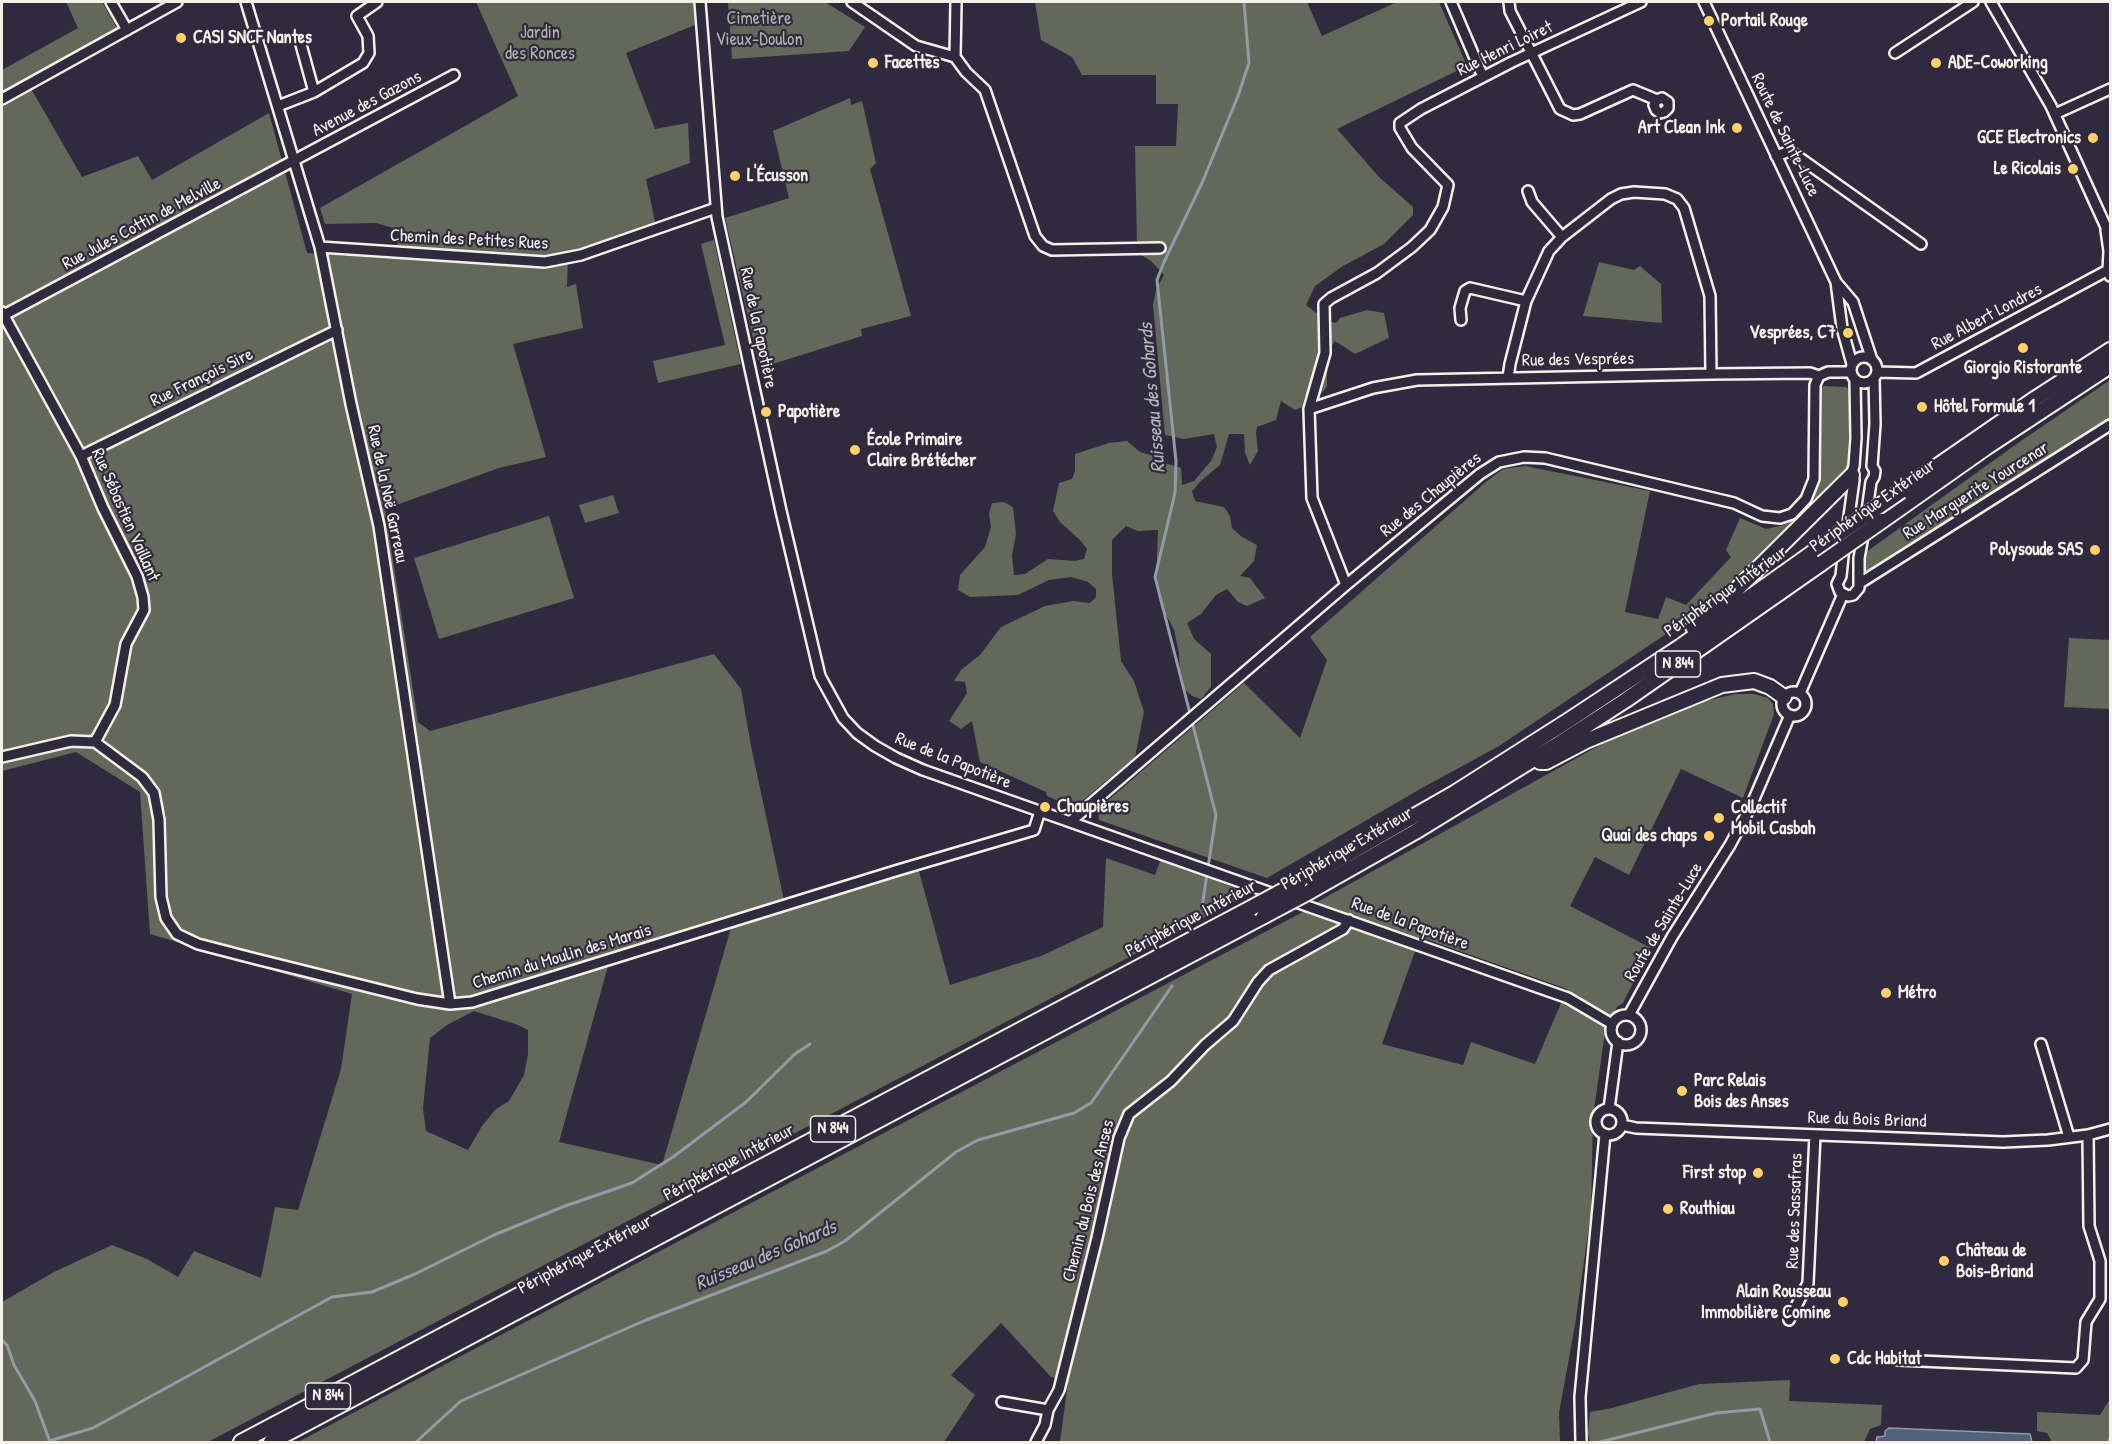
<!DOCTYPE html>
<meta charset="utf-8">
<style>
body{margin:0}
#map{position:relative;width:2112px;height:1444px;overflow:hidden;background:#2f2a3d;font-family:"Patrick Hand",sans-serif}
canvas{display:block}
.frame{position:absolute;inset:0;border:3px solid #f4f1e8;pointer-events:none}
</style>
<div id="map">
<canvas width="2112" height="1444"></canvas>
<div class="frame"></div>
</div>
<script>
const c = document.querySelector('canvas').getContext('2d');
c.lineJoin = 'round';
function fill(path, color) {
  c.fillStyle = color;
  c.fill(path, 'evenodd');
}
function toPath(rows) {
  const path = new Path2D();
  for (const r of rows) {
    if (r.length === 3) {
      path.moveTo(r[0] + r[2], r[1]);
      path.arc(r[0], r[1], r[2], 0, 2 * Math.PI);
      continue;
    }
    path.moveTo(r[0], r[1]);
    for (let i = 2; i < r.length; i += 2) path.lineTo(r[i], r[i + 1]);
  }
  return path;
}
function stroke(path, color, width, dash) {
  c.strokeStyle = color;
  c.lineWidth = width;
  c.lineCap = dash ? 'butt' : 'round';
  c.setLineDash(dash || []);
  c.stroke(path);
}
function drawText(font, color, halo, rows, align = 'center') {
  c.font = font + ' "Patrick Hand",sans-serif';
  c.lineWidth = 4.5;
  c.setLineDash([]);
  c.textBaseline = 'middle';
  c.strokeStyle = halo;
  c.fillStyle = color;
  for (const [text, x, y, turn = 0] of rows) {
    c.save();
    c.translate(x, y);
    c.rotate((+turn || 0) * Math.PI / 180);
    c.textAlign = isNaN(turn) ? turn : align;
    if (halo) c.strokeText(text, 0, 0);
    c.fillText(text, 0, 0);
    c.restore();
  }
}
const green = toPath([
 [66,2,102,2,117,28,26,80,82,177,138,156,152,180,269,113,307,253,395,259,400,230,376,223,325,224,320,208,518,96,476,2,693,2,695,25,626,53,655,129,688,123,690,163,646,179,655,222,568,255,567,287,576,284,583,328,513,344,546,457,499,468,385,509,418,722,430,731,714,654,741,689,751,746,785,905,917,864,950,985,1041,956,1103,927,1106,858,1155,875,1161,859,1249,894,208,1442,2,1442,2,1302,54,1272,112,1245,147,1259,178,1277,194,1251,261,1278,275,1207,298,1210,341,1069,352,994,150,934,140,792,76,752,2,771,2,70,78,28],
 [733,921,662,1165,559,1142,610,959],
 [474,1011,518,1025,528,1030,528,1054,524,1075,509,1101,496,1109,482,1126,468,1150,426,1131,423,1108,430,1038,447,1025],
 [728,2,825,2,865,27,849,51,732,59],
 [1035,2,1307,2,1322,36,1397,2,1439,2,1467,66,1337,129,1379,177,1413,207,1413,215,1384,244,1343,266,1315,286,1306,305,1327,321,1336,323,1340,318,1367,310,1384,313,1389,338,1355,354,1335,341,1331,347,1327,367,1327,387,1319,396,1305,396,1302,407,1295,410,1281,401,1276,420,1257,427,1256,433,1258,451,1250,465,1245,453,1244,434,1229,434,1220,465,1202,480,1192,491,1195,501,1224,507,1230,516,1232,528,1242,537,1257,545,1254,561,1240,576,1250,578,1265,598,1247,606,1238,602,1227,589,1216,595,1201,614,1187,623,1194,639,1211,654,1211,687,1201,699,1192,696,1184,689,1180,676,1179,653,1174,630,1160,603,1156,583,1158,530,1138,531,1126,526,1112,540,1112,574,1121,661,1134,681,1144,712,1135,757,1081,802,1072,807,1047,796,1046,792,980,762,972,721,961,729,949,721,967,693,965,682,954,681,961,670,980,655,1001,627,1045,606,1073,601,1090,603,1096,597,1096,589,1088,582,1072,577,1049,580,1018,595,970,597,958,590,960,575,985,547,991,527,989,514,992,503,1004,502,1013,507,1016,534,1012,555,1014,575,1025,574,1048,559,1075,561,1084,559,1087,549,1080,540,1060,522,1053,511,1059,483,1072,479,1075,471,1075,454,1109,443,1127,441,1140,452,1157,457,1161,462,1181,468,1182,485,1194,481,1211,461,1217,447,1214,434,1184,439,1165,435,1153,305,1156,290,1164,275,1151,261,1140,254,1137,246,1135,146,1176,146,1178,104,1156,104,1156,75,1082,75,1072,57,1041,40],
 [850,98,851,105,862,101,876,163,870,169,911,316,861,329,862,336,760,368,725,218,789,198,773,131],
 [714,240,741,364,658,383,653,361,725,345,701,244],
 [1599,262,1634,270,1640,266,1661,284,1662,323,1583,316],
 [2110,380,2110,421,2007,485,1865,577,1855,560,2018,443],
 [1823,386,1846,387,1850,390,1848,467,1831,489,1777,543,1772,542,1702,610,1499,746,1422,788,1267,878,1099,820,1098,809,1244,683,1300,738,1327,660,1310,637,1487,481,1503,469,1525,466,1650,491,1625,612,1658,619,1666,597,1686,605,1731,557,1726,550,1740,518,1766,529,1784,525,1801,512,1812,493,1817,480,1820,392],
 [613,495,619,513,585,523,579,505],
 [549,516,574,598,439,639,414,558],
 [2069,638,2110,640,2110,709,2064,707],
 [1735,694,1754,694,1768,698,1773,704,1774,714,1743,798,1681,769,1629,875,1595,857,1570,906,1651,948,1623,1003,1617,1007,1604,1039,1593,1117,1591,1212,1575,1325,1559,1413,1560,1442,1060,1442,1068,1382,1051,1377,1001,1323,951,1375,975,1395,944,1442,298,1442,1301,913,1319,901,1620,734,1706,701],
 [1420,937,1567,989,1535,1064,1471,1042,1463,1065,1382,1044],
 [1790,1380,1789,1401,1882,1405,1881,1425,1870,1429,1864,1442,1590,1442,1588,1433,1590,1412,1612,1408,1699,1384],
 [2110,1399,2110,1442,2052,1442,2047,1433,2037,1431,2037,1412,2100,1415]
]);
const water = toPath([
 [1889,1428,2030,1434,2032,1442,2038,1442,1876,1442,1877,1437,1885,1436,1885,1431,1889,1428]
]);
const stream = toPath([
 [1202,907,1216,815,1155,577,1175,493,1176,461,1157,280,1164,262,1202,183,1238,96,1249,63,1244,2],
 [2,1340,7,1345,14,1365,35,1401,50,1442],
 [49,1441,93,1428,332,1297,372,1292,415,1274,494,1235,565,1206,632,1183,673,1157,746,1102,795,1054,810,1044],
 [416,1442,461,1401,646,1320,827,1251,845,1241,956,1152,978,1140,1074,1113,1091,1103,1172,986],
 [1600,1442,1716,1413,1760,1409,1770,1442],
 [2109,1442,2110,1439]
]);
const minor = toPath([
 [111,2,127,30],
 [246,2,320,247,351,404,379,526,450,1004],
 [700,2,717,217,781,511,820,676,843,718,857,733,875,746,896,758,923,770,1277,895],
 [852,2,916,46,955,57],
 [1451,2,1483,77],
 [1509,2,1510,11,1560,109,1573,115,1580,114,1633,90,1657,100,1662,98,1668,102,1668,108,1664,112,1660,113,1656,110,1654,105,1657,100],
 [1704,2,1836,282,1853,302,1872,360],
 [1991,2,2051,106,2110,236],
 [300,41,314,92],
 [1895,53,1973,2],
 [955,57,966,72,985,90,1035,236,1043,246,1052,250,1160,248],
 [955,57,956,2],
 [2,99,177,2],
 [278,106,314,92,363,63,369,53,368,36,357,16,377,2],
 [2055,114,2110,89],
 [1776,156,1790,151,1921,244],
 [1528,191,1532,202,1562,237],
 [2106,230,2109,251,2108,270,2110,276],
 [320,247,545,262,581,255,716,208],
 [1836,282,1842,328,1852,364],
 [2,312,81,456,103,508,137,576,143,597,144,610,126,644,115,705,95,742],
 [4,315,454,75],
 [1461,320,1460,308,1465,291,1470,288,1526,301],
 [1864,370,13],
 [1877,372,1916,373,2108,270],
 [1508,378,1510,364,1526,301,1549,251,1562,237,1611,199,1621,194,1634,192,1665,194,1677,199,1684,208,1710,296,1711,374],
 [1309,409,1373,388,1417,380,1711,374,1810,373,1819,376,1828,372,1851,372],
 [81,456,337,330],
 [1866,518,1871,482,1874,477,1875,471,1872,466,1875,424,1874,378],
 [1847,531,1854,480,1852,472,1854,466,1856,438,1855,380],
 [1844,547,1841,576,1837,584,1840,592,1848,596,1853,595,1859,588,1859,558,1864,531],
 [1860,583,2110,425],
 [1346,585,1312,498,1309,409,1325,353,1324,304,1331,298,1377,273,1412,247,1430,230,1443,207,1448,185,1412,148,1400,128,1400,123,1421,109,1512,62,1641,2],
 [1794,704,12],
 [1800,693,1843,594],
 [2,757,71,741,95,742,142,777,154,793,159,820,161,897,166,918,177,934,198,944,252,958,417,999,450,1004,472,1002,895,871,1034,830,1040,811],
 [1070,822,1346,585,1480,474,1499,462,1524,457,1545,458,1734,503,1762,516,1780,518,1792,514,1806,499,1814,479,1815,385,1819,376],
 [1290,900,1568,998,1612,1024],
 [1626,1030,15],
 [1629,1015,1672,937,1730,845,1751,806,1790,715],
 [2041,1044,2069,1137],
 [1609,1109,1618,1042],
 [1609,1122,13],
 [1622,1125,1636,1128,2003,1142,2048,1140,2088,1135,2110,1129],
 [1789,1320,1808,1283,1815,1135],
 [1898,1360,2076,1368,2083,1360,2086,1322,2100,1299,2100,1261,2089,1226,2088,1135],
 [1002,1402,1048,1410],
 [1036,1442,1045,1425,1048,1410,1059,1390,1097,1238,1119,1138,1129,1114,1171,1081,1205,1045,1233,1021,1258,982,1269,970,1343,929,1349,920],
 [1581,1442,1580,1397,1605,1134]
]);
const highway = toPath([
 [1901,491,2036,398,2110,350],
 [1882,521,1987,447,2110,366],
 [1693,627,1730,596,1852,475],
 [1540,762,1546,762,1586,741,1722,685,1754,681,1770,687,1784,697],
 [1299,882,1456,792,1569,720,1681,646,1840,533],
 [1311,891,1415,832,1555,746,1626,700,1822,563],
 [241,1442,1251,908],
 [271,1442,1264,916]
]);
const highwayBridge = toPath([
 [1840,533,1901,491],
 [1822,563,1882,521],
 [1251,908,1299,882],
 [1264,916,1311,891]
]);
const markers = [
 [1709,21,6,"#ffd166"],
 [181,38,6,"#ffd166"],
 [873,63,6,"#ffd166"],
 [1936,63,6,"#ffd166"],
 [1737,128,6,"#ffd166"],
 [2093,138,6,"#ffd166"],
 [2073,169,6,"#ffd166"],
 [735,176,6,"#ffd166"],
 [1848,333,6,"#ffd166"],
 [2023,348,6,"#ffd166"],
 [1922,407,6,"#ffd166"],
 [766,412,6,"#ffd166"],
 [855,450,6,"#ffd166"],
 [2095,550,6,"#ffd166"],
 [1045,807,6,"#ffd166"],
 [1719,818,6,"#ffd166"],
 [1709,836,6,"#ffd166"],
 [1886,993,6,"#ffd166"],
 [1682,1091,6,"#ffd166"],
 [1758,1173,6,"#ffd166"],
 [1668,1209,6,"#ffd166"],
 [1944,1261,6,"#ffd166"],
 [1843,1302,6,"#ffd166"],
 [1835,1359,6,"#ffd166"]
];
const shields = [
 [1678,664,45],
 [833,1129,45],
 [328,1396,45]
];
const shieldNames = [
 ["N 844",1678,664],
 ["N 844",833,1129],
 ["N 844",328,1396]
];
const parkNames = [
 ["Cimetière",759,19],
 ["Vieux-Doulon",759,40],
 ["Jardin",540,33],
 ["des Ronces",540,54]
];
const poiNames = [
 ["Portail Rouge",1721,21],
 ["CASI SNCF Nantes",193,38],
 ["Facettes",885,63],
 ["ADE-Coworking",1948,63],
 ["Art Clean Ink",1725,128,"right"],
 ["GCE Electronics",2081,138,"right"],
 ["Le Ricolais",2061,169,"right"],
 ["L'Écusson",747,176],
 ["Vesprées, C7",1836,333,"right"],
 ["Giorgio Ristorante",2023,368,"center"],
 ["Hôtel Formule 1",1934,407],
 ["Papotière",778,412],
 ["École Primaire",867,440],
 ["Claire Brétécher",867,461],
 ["Polysoude SAS",2083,550,"right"],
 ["Chaupières",1057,807],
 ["Collectif",1731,808],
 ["Mobil Casbah",1731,829],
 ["Quai des chaps",1697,836,"right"],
 ["Métro",1898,993],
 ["Parc Relais",1694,1081],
 ["Bois des Anses",1694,1102],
 ["First stop",1746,1173,"right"],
 ["Routhiau",1680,1209],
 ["Château de",1956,1251],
 ["Bois-Briand",1956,1272],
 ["Alain Rousseau",1831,1292,"right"],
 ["Immobilière Comine",1831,1313,"right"],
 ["Cdc Habitat",1847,1359]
];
const streetNames = [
 ["Rue Henri Loiret",1505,49,-26],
 ["Avenue des Gazons",367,104,-28],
 ["Route de Sainte-Luce",1785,135,64],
 ["Rue Jules Cottin de Melville",142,224,-28],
 ["Chemin des Petites Rues",469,240,3],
 ["Rue Albert Londres",1987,317,-28],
 ["Rue de la Papotière",758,328,78],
 ["Rue des Vesprées",1578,360,-1],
 ["Rue François Sire",202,378,-26],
 ["Rue Marguerite Yourcenar",1976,491,-32],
 ["Rue de la Noë Garreau",387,494,78],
 ["Rue des Chaupières",1431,495,-39],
 ["Périphérique Extérieur",1873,506,-35],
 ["Rue Sébastien Vaillant",125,515,66],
 ["Périphérique Intérieur",1726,592,-35],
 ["Rue de la Papotière",953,761,22],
 ["Périphérique Extérieur",1347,849,-30],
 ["Périphérique Intérieur",1191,919,-28],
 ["Route de Sainte-Luce",1664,922,-59],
 ["Rue de la Papotière",1410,924,20],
 ["Chemin du Moulin des Marais",562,957,-17],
 ["Rue du Bois Briand",1867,1120,2],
 ["Périphérique Intérieur",729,1163,-28],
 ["Chemin du Bois des Anses",1089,1201,-76],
 ["Rue des Sassafras",1795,1211,-88],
 ["Périphérique Extérieur",585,1255,-28]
];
const waterNames = [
 ["Ruisseau des Gohards",1153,398,-95],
 ["Ruisseau des Gohards",766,1256,-23]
];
fill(green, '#63685a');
fill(water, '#50617a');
stroke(water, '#929ba6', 1.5);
stroke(stream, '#929ba6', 3);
stroke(minor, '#f4f1e8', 14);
stroke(highway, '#f4f1e8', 18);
stroke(minor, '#2f2a3d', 9);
stroke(highway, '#2f2a3d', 14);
stroke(highwayBridge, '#f4f1e8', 18, []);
stroke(highwayBridge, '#2f2a3d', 14);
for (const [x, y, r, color] of markers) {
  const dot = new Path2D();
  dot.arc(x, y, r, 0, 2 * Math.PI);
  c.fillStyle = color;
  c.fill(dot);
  stroke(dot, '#2f2a3d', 2);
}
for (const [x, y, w] of shields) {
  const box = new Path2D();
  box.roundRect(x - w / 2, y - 13, w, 26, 4.5);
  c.fillStyle = '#2f2a3d';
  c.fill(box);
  stroke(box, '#f4f1e8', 1.5);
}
drawText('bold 16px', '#f4f1e8', null, shieldNames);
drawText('18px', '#b3b3a8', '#2f2a3d', parkNames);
drawText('bold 18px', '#f4f1e8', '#2f2a3d', poiNames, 'left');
drawText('18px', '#f4f1e8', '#2f2a3d', streetNames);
drawText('italic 20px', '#b2b7bc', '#2f2a3d', waterNames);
</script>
